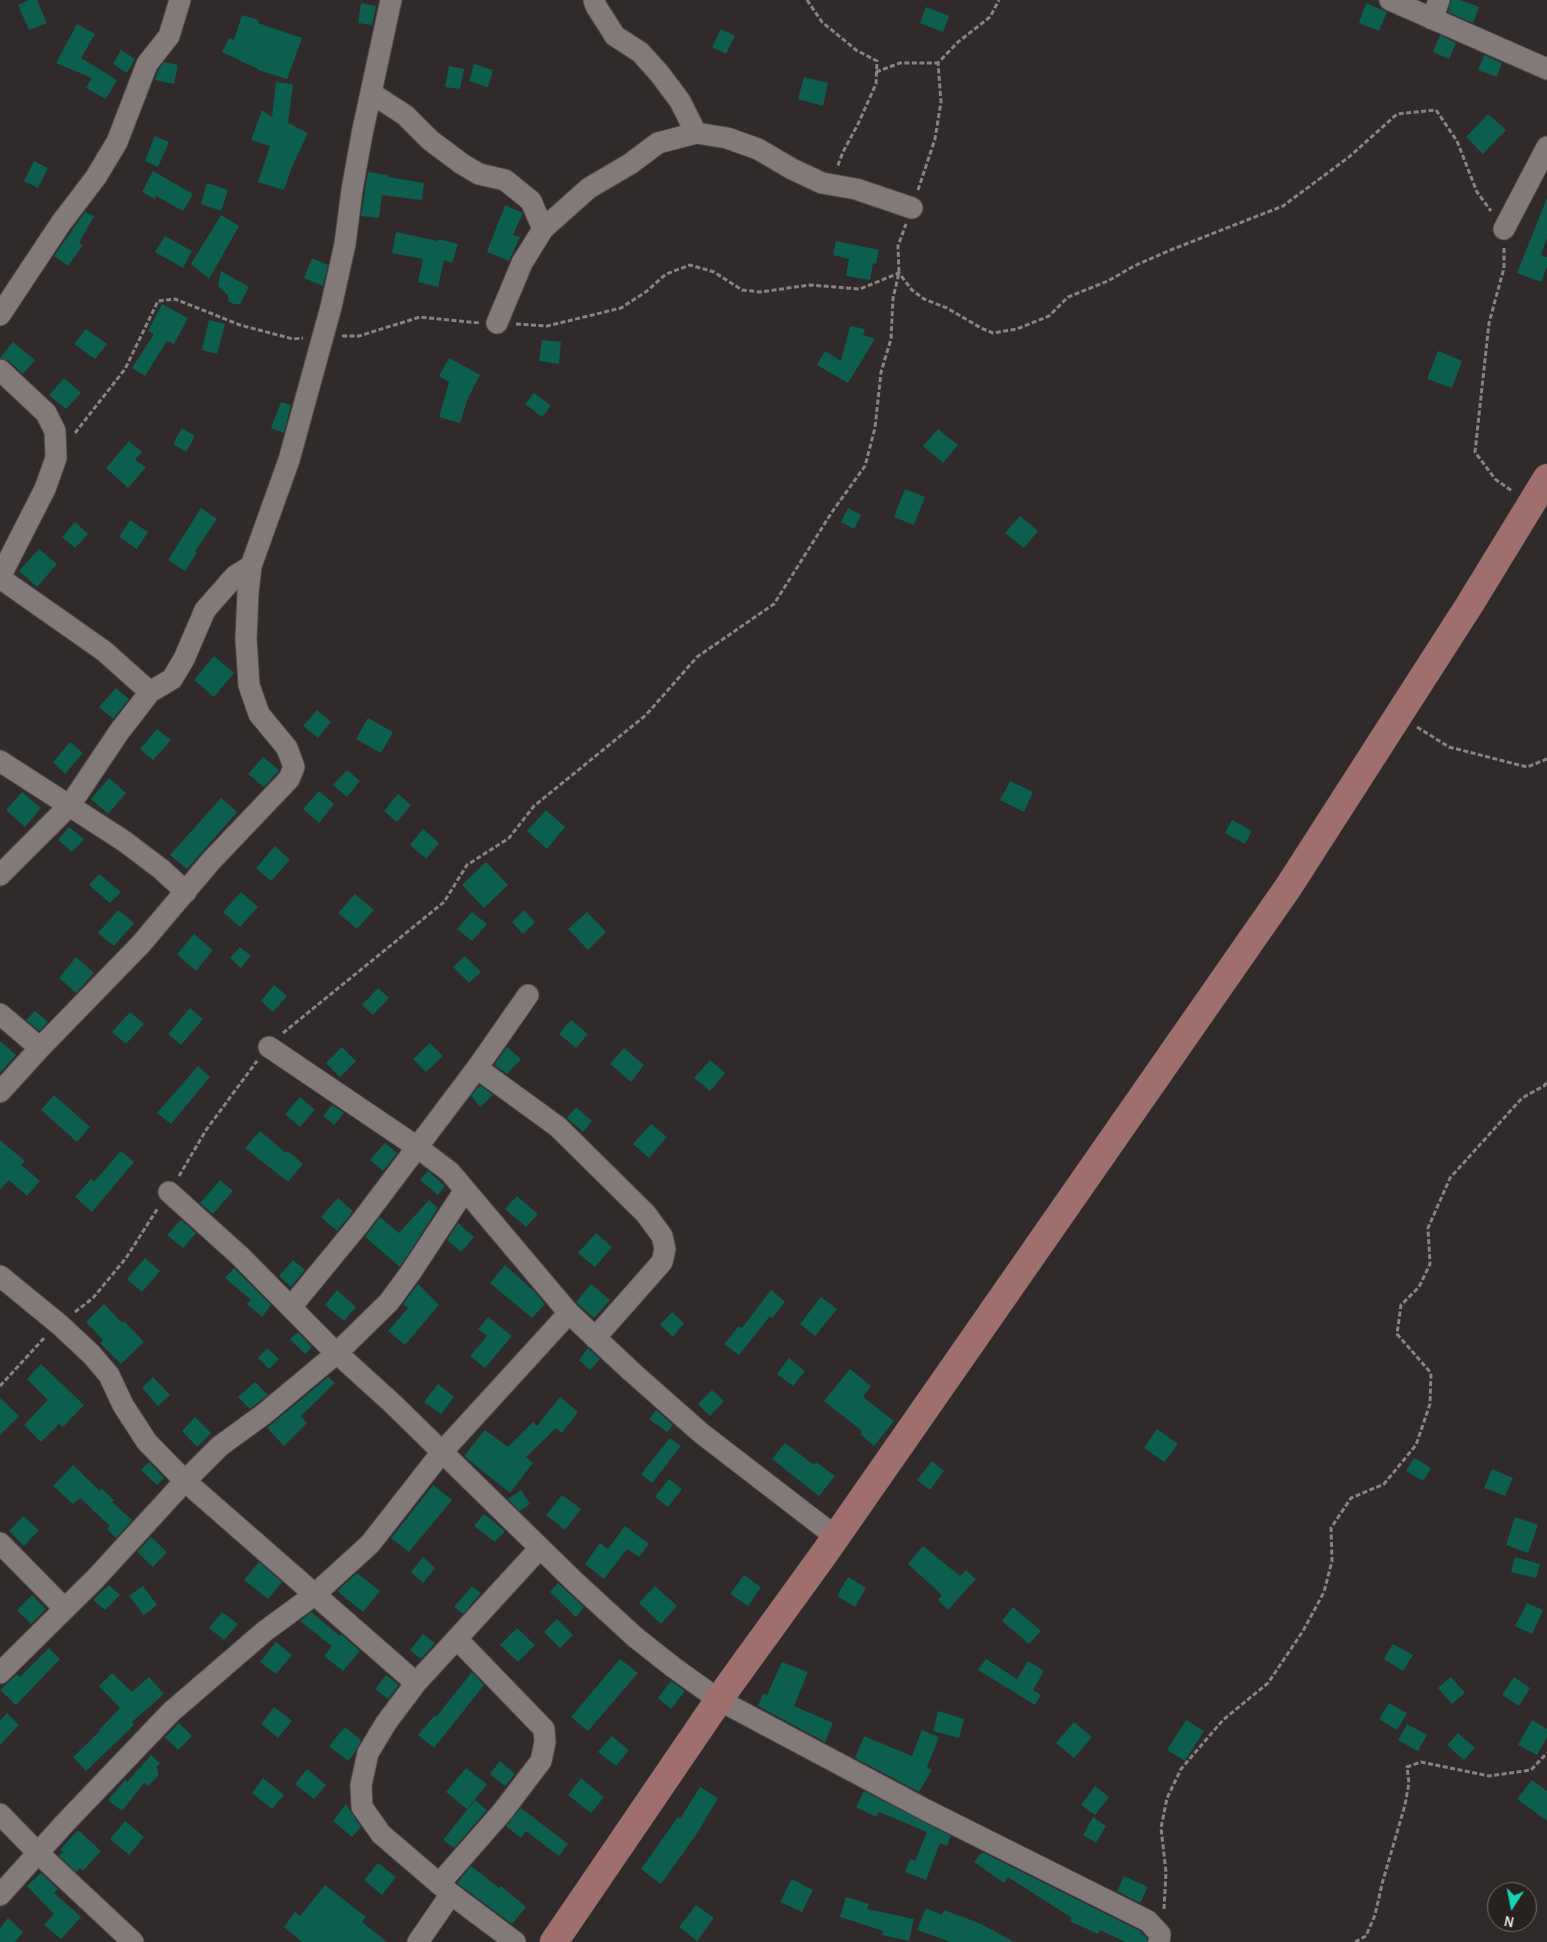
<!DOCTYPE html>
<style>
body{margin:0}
#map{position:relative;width:1547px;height:1942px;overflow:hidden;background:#312a2a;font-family:"Alegreya Sans",sans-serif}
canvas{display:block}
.north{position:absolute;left:1487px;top:1882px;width:50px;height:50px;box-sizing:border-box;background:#272120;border:1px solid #736e6d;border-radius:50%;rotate:191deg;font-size:14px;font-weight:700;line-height:20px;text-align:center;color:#e5e1e0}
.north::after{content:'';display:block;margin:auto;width:18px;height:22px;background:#13d5b3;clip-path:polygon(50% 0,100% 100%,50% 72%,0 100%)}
</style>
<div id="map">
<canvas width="1547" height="1942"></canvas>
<div class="north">N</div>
</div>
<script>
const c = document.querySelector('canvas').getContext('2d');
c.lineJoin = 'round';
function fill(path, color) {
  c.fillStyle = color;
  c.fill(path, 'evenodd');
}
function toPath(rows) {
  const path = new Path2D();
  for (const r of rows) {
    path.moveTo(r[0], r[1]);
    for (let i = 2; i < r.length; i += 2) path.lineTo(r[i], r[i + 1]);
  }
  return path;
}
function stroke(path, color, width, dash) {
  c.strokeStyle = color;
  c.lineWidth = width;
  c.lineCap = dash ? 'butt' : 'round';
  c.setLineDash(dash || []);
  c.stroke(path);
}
const building = toPath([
 [29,0,37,0,47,23,29,30,18,5],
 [1451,0,1460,0,1479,7,1473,23,1448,12],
 [361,3,376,6,372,25,358,23],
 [1366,3,1387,12,1379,31,1359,23],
 [926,7,949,16,943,32,920,23],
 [242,15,259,20,258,23,302,38,287,79,258,70,258,69,222,52,229,38,234,40],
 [77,24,95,34,81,58,117,80,106,99,86,88,92,78,56,63],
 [721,29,735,36,726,54,712,47],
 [1440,35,1456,43,1449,59,1433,52],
 [121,50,135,59,127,73,113,64],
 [1484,55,1502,63,1497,77,1478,70],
 [164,62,178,65,174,84,155,80,158,70],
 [474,64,493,70,488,87,469,81],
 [449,66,464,69,460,89,445,87],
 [804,77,828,83,823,106,798,99],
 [276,82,293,84,288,123,308,133,292,167,284,190,258,182,270,146,251,140,262,110,272,117],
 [1488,114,1506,130,1483,154,1466,137],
 [155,136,169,142,158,167,145,161],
 [34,161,48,168,38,188,24,181],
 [153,171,193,194,183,211,156,196,155,199,142,192],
 [368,172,388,175,388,177,424,183,422,200,382,195,379,218,361,216],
 [207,183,228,190,221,211,201,204],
 [1547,198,1547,238,1541,255,1547,257,1547,267,1541,282,1517,273],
 [505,205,523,213,513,235,520,237,509,261,487,252],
 [85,212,94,216,79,243,83,245,68,266,54,256],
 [221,215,239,226,209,279,191,264],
 [396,232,438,241,439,239,458,244,452,263,444,260,438,287,418,282,423,259,392,253],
 [165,236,192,251,183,268,155,252],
 [836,241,879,250,876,264,873,263,870,280,846,276,849,259,833,255],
 [312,258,328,265,323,286,304,278],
 [221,271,249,287,240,304,234,304,228,301,228,295,218,286],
 [162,304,188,318,174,344,167,341,145,376,132,368,154,334,148,331],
 [209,320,225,324,217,354,202,350],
 [850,326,865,329,863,335,875,339,848,383,817,365,825,351,841,361],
 [86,329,107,344,95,359,74,344],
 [542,340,561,342,559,364,539,361],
 [13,342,35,360,23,374,9,361,0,358],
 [1438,351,1462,361,1452,388,1427,379],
 [449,358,480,375,468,398,460,423,439,417,449,382,439,376],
 [64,378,81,393,66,409,49,395],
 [534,393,551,406,542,417,525,404],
 [281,402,291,405,284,433,271,428],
 [182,428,195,436,186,452,173,444],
 [938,429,958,445,943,463,923,446],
 [129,441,142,452,135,460,146,467,128,488,106,468],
 [905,489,925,497,914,525,894,517],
 [201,508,217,519,195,551,197,553,185,571,168,560],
 [848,508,861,515,854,529,841,522],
 [1020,516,1038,531,1024,548,1005,533],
 [130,520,148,532,137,549,119,537],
 [75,522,88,534,75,548,62,537],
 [39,549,57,564,37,587,19,571],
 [214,656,234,673,214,697,194,680],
 [116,688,129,699,113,719,99,707],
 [317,710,331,722,318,738,303,726],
 [368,718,393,732,381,753,356,739],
 [157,729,171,740,153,760,140,749],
 [70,742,83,753,65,774,53,762],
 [263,757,279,770,264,787,248,774],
 [347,770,360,781,347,797,333,785],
 [109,778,126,793,108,814,91,799],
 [1010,781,1033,792,1024,812,1000,800],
 [319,791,334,804,319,823,303,809],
 [22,792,41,808,25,827,6,810],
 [398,794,411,805,397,822,384,811],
 [221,798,237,812,187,869,170,855],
 [546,810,565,827,547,849,527,831],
 [1232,820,1252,831,1245,844,1225,833],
 [69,827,84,839,72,852,58,840],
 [423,829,439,843,426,859,410,845],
 [275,846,290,860,271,881,256,868],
 [486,862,508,885,484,908,462,885],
 [99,874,121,892,110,903,89,885],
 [241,892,258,907,240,927,223,912],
 [355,894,374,910,357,929,338,913],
 [118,910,134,923,114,946,98,933],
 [524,910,535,922,523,934,512,922],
 [472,912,487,924,472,941,457,929],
 [587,912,606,932,588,950,568,929],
 [194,934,213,950,196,971,177,954],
 [240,947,251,956,241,968,230,958],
 [465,956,481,972,469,983,453,967],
 [76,957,94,973,76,993,59,978],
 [274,985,287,996,273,1012,261,1001],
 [378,988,389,998,373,1015,362,1005],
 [190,1008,203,1019,181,1045,168,1034],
 [35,1011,48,1022,39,1031,26,1020],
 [130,1012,144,1024,126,1044,112,1032],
 [571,1020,588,1034,576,1048,559,1034],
 [0,1041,16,1055,0,1073],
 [430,1043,443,1056,426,1072,413,1059],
 [342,1047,356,1061,340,1077,326,1063],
 [507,1047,521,1059,507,1074,494,1065],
 [624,1048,644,1065,631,1082,610,1064],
 [710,1060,725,1073,710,1091,694,1078],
 [198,1066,210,1077,171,1124,157,1113],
 [480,1085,493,1095,480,1107,471,1096],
 [54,1095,90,1127,77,1142,41,1110],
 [300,1097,315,1110,300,1127,285,1114],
 [332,1105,344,1113,334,1125,323,1116],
 [576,1107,592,1121,583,1132,567,1118],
 [651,1124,667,1137,649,1158,633,1144],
 [260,1131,286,1153,288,1151,303,1164,288,1182,245,1148],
 [0,1140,25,1161,21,1165,40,1181,27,1196,9,1180,0,1190],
 [385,1143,397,1153,383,1171,370,1160],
 [121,1151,134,1162,92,1212,75,1197,91,1179,94,1182],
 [428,1171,445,1186,438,1195,420,1180],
 [220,1180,233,1191,213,1214,200,1203],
 [517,1196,538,1214,526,1227,505,1209],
 [338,1198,353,1211,337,1231,321,1217],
 [429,1200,438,1208,400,1267,365,1237,380,1217,399,1233],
 [181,1220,196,1233,183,1248,167,1235],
 [458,1223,474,1237,461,1252,447,1240],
 [596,1233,612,1247,595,1267,578,1253],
 [145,1258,160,1271,142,1292,127,1279],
 [293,1260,305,1270,291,1287,279,1276],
 [505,1265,535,1292,545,1304,532,1318,490,1283],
 [234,1268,271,1305,262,1317,247,1304,251,1300,225,1278],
 [418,1284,439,1305,405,1345,388,1331,408,1308,403,1304],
 [591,1284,610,1300,594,1318,576,1302],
 [337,1290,356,1307,344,1321,325,1305],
 [771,1290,785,1302,772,1318,770,1316,739,1355,724,1344,739,1326,742,1328],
 [821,1297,837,1309,815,1336,800,1324],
 [104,1304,122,1323,124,1321,144,1342,121,1364,100,1343,103,1340,86,1322],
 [672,1312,684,1323,673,1337,660,1325],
 [488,1317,512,1336,485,1368,470,1356,487,1336,478,1329],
 [298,1332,312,1347,305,1354,290,1339],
 [267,1348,279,1359,269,1369,258,1358],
 [588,1348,600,1359,590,1370,579,1360],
 [789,1358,805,1371,793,1386,777,1374],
 [41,1364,84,1405,63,1427,59,1424,41,1442,24,1425,48,1400,27,1379],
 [850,1369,871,1386,863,1397,894,1421,874,1446,860,1434,862,1431,824,1401],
 [153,1377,170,1395,158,1406,142,1388],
 [328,1377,335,1383,301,1416,307,1423,284,1446,267,1428],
 [255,1382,268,1395,250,1409,238,1397],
 [438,1384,454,1397,441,1414,424,1402],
 [712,1390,724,1401,710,1416,698,1404],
 [560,1397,578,1412,562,1433,556,1428,526,1457,533,1463,510,1493,464,1456,485,1430,508,1447,533,1422,537,1426],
 [0,1398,19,1416,0,1435],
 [656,1410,673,1425,667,1432,649,1419],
 [195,1417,211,1433,197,1447,182,1431],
 [1157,1429,1178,1444,1164,1462,1144,1448],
 [670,1438,681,1446,652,1483,641,1474],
 [785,1443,814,1465,816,1462,835,1476,819,1496,772,1459],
 [1414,1458,1431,1468,1423,1481,1406,1471],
 [932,1461,944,1471,930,1490,917,1480],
 [149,1462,164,1478,157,1485,141,1470],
 [73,1465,100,1491,102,1489,114,1500,112,1502,132,1520,116,1538,107,1529,110,1526,80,1498,73,1504,53,1486],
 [1492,1469,1513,1478,1505,1496,1484,1488],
 [669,1479,682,1489,668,1507,655,1497],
 [433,1485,452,1500,409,1552,391,1538],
 [521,1490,530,1504,520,1511,508,1499],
 [562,1495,581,1509,565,1530,546,1515],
 [484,1514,505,1531,495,1542,474,1526],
 [23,1516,39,1530,24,1546,9,1531],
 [1515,1517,1538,1525,1528,1553,1506,1545],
 [625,1526,649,1544,639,1557,627,1549,604,1579,585,1564,600,1543,608,1549],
 [151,1537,167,1552,153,1567,137,1552],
 [923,1546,960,1576,966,1570,976,1579,948,1610,938,1600,942,1595,908,1564],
 [423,1557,435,1568,423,1583,411,1572],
 [1515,1557,1540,1564,1536,1578,1511,1572],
 [259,1562,282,1582,268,1599,244,1580],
 [357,1573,380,1591,363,1612,337,1591],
 [744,1575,761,1587,748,1606,730,1594],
 [848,1577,866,1588,855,1607,837,1596],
 [558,1583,584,1607,576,1617,550,1592],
 [109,1585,120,1595,105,1610,93,1600],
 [143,1586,157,1605,144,1615,129,1596],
 [472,1586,481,1593,463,1614,454,1607],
 [655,1586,677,1606,661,1624,639,1603],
 [32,1595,46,1609,31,1624,17,1610],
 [1527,1603,1543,1610,1532,1634,1515,1626],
 [1013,1607,1041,1631,1029,1644,1002,1621],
 [222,1612,238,1624,224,1640,209,1628],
 [311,1612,340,1636,341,1634,360,1651,343,1671,324,1656,332,1646,300,1621],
 [557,1619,573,1635,560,1648,544,1632],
 [517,1628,535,1645,518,1662,500,1645],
 [423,1634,435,1643,421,1659,410,1650],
 [276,1642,292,1655,276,1674,260,1662],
 [1393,1644,1413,1655,1403,1671,1384,1659],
 [49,1648,60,1659,16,1705,0,1690,17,1674,20,1677],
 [620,1659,638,1673,588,1731,571,1717],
 [986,1659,1017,1679,1028,1661,1044,1671,1033,1690,1041,1695,1035,1705,978,1670],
 [782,1662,808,1672,794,1706,833,1723,825,1742,758,1706,763,1694,767,1695],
 [472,1672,484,1685,434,1748,418,1735,434,1716,436,1717],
 [112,1673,132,1692,149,1677,164,1694,132,1722,134,1725,86,1771,73,1757,100,1731,99,1730,120,1708,99,1686],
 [386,1675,399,1685,388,1699,375,1689],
 [1451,1677,1465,1693,1452,1704,1438,1688],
 [1514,1677,1530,1688,1519,1706,1502,1695],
 [671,1681,685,1691,671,1709,658,1698],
 [1389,1703,1407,1713,1397,1730,1379,1719],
 [274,1707,292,1721,278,1738,261,1724],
 [938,1711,964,1719,959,1738,933,1731],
 [7,1713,19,1725,0,1745,0,1721],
 [1186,1720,1204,1731,1185,1761,1167,1750],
 [1532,1720,1547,1729,1547,1737,1537,1755,1518,1745],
 [1074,1722,1092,1737,1074,1758,1056,1743],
 [179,1723,192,1736,178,1750,165,1737],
 [1407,1724,1427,1735,1418,1751,1398,1740],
 [345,1727,361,1740,356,1751,348,1761,329,1746],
 [922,1730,939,1737,927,1767,932,1770,919,1792,855,1758,864,1736,912,1756],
 [1458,1733,1475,1748,1464,1760,1447,1745],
 [612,1736,629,1750,616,1766,598,1752],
 [151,1755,160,1763,156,1768,158,1770,158,1776,148,1786,144,1783,122,1811,108,1800,125,1780,127,1782],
 [500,1761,515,1774,505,1786,490,1774],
 [466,1768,487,1784,467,1809,446,1792],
 [307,1769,326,1785,314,1799,295,1784],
 [263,1778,284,1795,272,1809,252,1793],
 [581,1778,604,1797,591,1813,568,1795],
 [1532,1780,1547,1791,1547,1821,1517,1799],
 [1095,1786,1109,1797,1095,1815,1081,1805],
 [700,1787,718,1798,698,1832,661,1884,641,1869,678,1817,680,1819],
 [864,1791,951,1836,947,1846,940,1843,926,1880,905,1872,910,1859,915,1861,927,1832,879,1812,876,1817,856,1807],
 [475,1800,487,1810,454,1848,443,1840],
 [346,1804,361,1827,352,1837,333,1821],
 [521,1808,568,1844,559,1856,526,1831,521,1838,506,1826],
 [1093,1817,1106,1826,1096,1843,1083,1835],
 [125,1821,144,1837,129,1855,110,1839],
 [78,1830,101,1851,83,1871,80,1868,76,1872,59,1856,63,1852,60,1850],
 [982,1852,1140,1931,1147,1938,1147,1942,1125,1942,1100,1930,1098,1934,1070,1921,1072,1918,1008,1877,1004,1883,974,1862],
 [378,1863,396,1877,382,1895,364,1880],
 [471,1866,499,1888,501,1886,526,1907,512,1924,457,1883],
 [41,1873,58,1889,54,1893,81,1917,61,1939,44,1925,54,1914,27,1886],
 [1124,1876,1148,1887,1140,1903,1117,1891],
 [792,1879,813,1890,802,1912,780,1902],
 [325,1885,366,1917,362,1922,387,1942,302,1942,284,1927,295,1912,300,1916],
 [846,1897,869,1904,867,1909,914,1919,909,1941,882,1935,883,1931,840,1917],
 [696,1905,714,1918,697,1941,679,1927],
 [926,1908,942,1915,944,1910,979,1923,1014,1942,951,1942,917,1930],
 [8,1918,23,1932,15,1942,0,1942,0,1928]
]);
const path = toPath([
 [807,0,822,22,856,50,877,61,876,84,858,124,843,152,837,168],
 [876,72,900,63,938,63],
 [918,190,935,139,941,102,938,63,958,42,990,17,999,0],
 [1504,248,1504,268,1489,323,1475,452,1495,479,1512,491],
 [516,324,547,326,621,308,647,291,666,274,690,265,714,272,742,290,760,292,810,285,860,289,899,273,912,290,924,299,947,308,981,328,993,333,1017,329,1049,316,1068,297,1108,281,1134,266,1173,249,1283,206,1349,157,1397,114,1436,110,1457,141,1477,192,1491,211],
 [342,336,359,336,420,317,480,323],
 [75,433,125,369,158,301,175,299,240,325,293,339,303,338],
 [1417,727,1449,747,1527,767,1547,759],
 [283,1033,444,902,467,865,509,838,534,806,646,715,697,657,774,604,832,512,865,466,875,428,881,372,891,339,893,298,899,273,898,246,906,224],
 [179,1176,206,1130,257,1061],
 [75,1312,93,1298,126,1258,158,1208],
 [0,1386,45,1337],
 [1164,1909,1166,1872,1161,1828,1167,1798,1181,1769,1223,1720,1268,1683,1303,1631,1324,1592,1332,1561,1331,1528,1351,1498,1384,1484,1416,1445,1430,1404,1431,1373,1397,1334,1401,1305,1419,1287,1430,1264,1428,1228,1450,1178,1522,1098,1544,1086,1547,1082],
 [1355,1942,1366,1936,1375,1915,1382,1884,1405,1805,1409,1783,1407,1767,1421,1762,1489,1776,1531,1770,1547,1753]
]);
const minor = toPath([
 [594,0,596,6,615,36,640,52,659,73,680,101,696,133],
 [1390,0,1547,69],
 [1432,19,1439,0],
 [371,93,405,115,430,140,462,164,479,174,505,180,531,201,543,229],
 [1504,229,1547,147],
 [0,315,61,223,96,177,117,142,147,64,169,36,180,0],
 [497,323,522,263,543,229,589,188,630,164,658,143,696,133,727,138,758,149,792,169,822,183,856,189,912,208],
 [0,370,46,413,55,431,56,458,45,489,0,577],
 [0,578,104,651,150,692],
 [0,761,124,841,161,869,186,892],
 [0,875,70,805,119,732,150,692,172,679,184,659,205,610,235,576,251,566],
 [0,1014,40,1048],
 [269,1047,417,1147,450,1172,569,1313,632,1372,701,1433,836,1537],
 [477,1068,558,1127,646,1214,662,1236,665,1249,662,1262,595,1338],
 [0,1092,40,1048,141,944,211,861,289,779,294,767,287,748,259,714,249,685,246,639,248,593,251,566,289,460,331,307,345,244,352,190,362,134,391,0],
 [169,1192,240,1256,328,1345,392,1403,574,1581,635,1637,673,1667,719,1700,926,1810,1148,1921,1160,1934,1159,1942],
 [0,1276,60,1325,91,1354,109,1375,123,1405,147,1442,185,1481,416,1683],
 [291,1307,360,1223,477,1068,528,995],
 [0,1543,65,1609],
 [0,1673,96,1578,185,1481,220,1446,264,1414,337,1353,389,1302,411,1272,465,1190],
 [0,1814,38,1853,133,1942],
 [439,1884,503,1811,541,1761,545,1742,544,1729,457,1639],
 [0,1895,65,1823,171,1712,265,1631,314,1595,370,1544,442,1452,569,1313],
 [418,1942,451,1894],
 [515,1942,451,1894,381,1834,362,1807,361,1785,368,1753,386,1723,416,1683,540,1548]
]);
const secondary = toPath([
 [554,1942,727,1688,824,1554,1289,886,1470,604,1547,478]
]);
fill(building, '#0c5e4e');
stroke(minor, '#4e4948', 23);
stroke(secondary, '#4e4948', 29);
stroke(path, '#888282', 3, [5, 2.5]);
stroke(minor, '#827a79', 21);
stroke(secondary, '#9e6f6c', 28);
</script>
